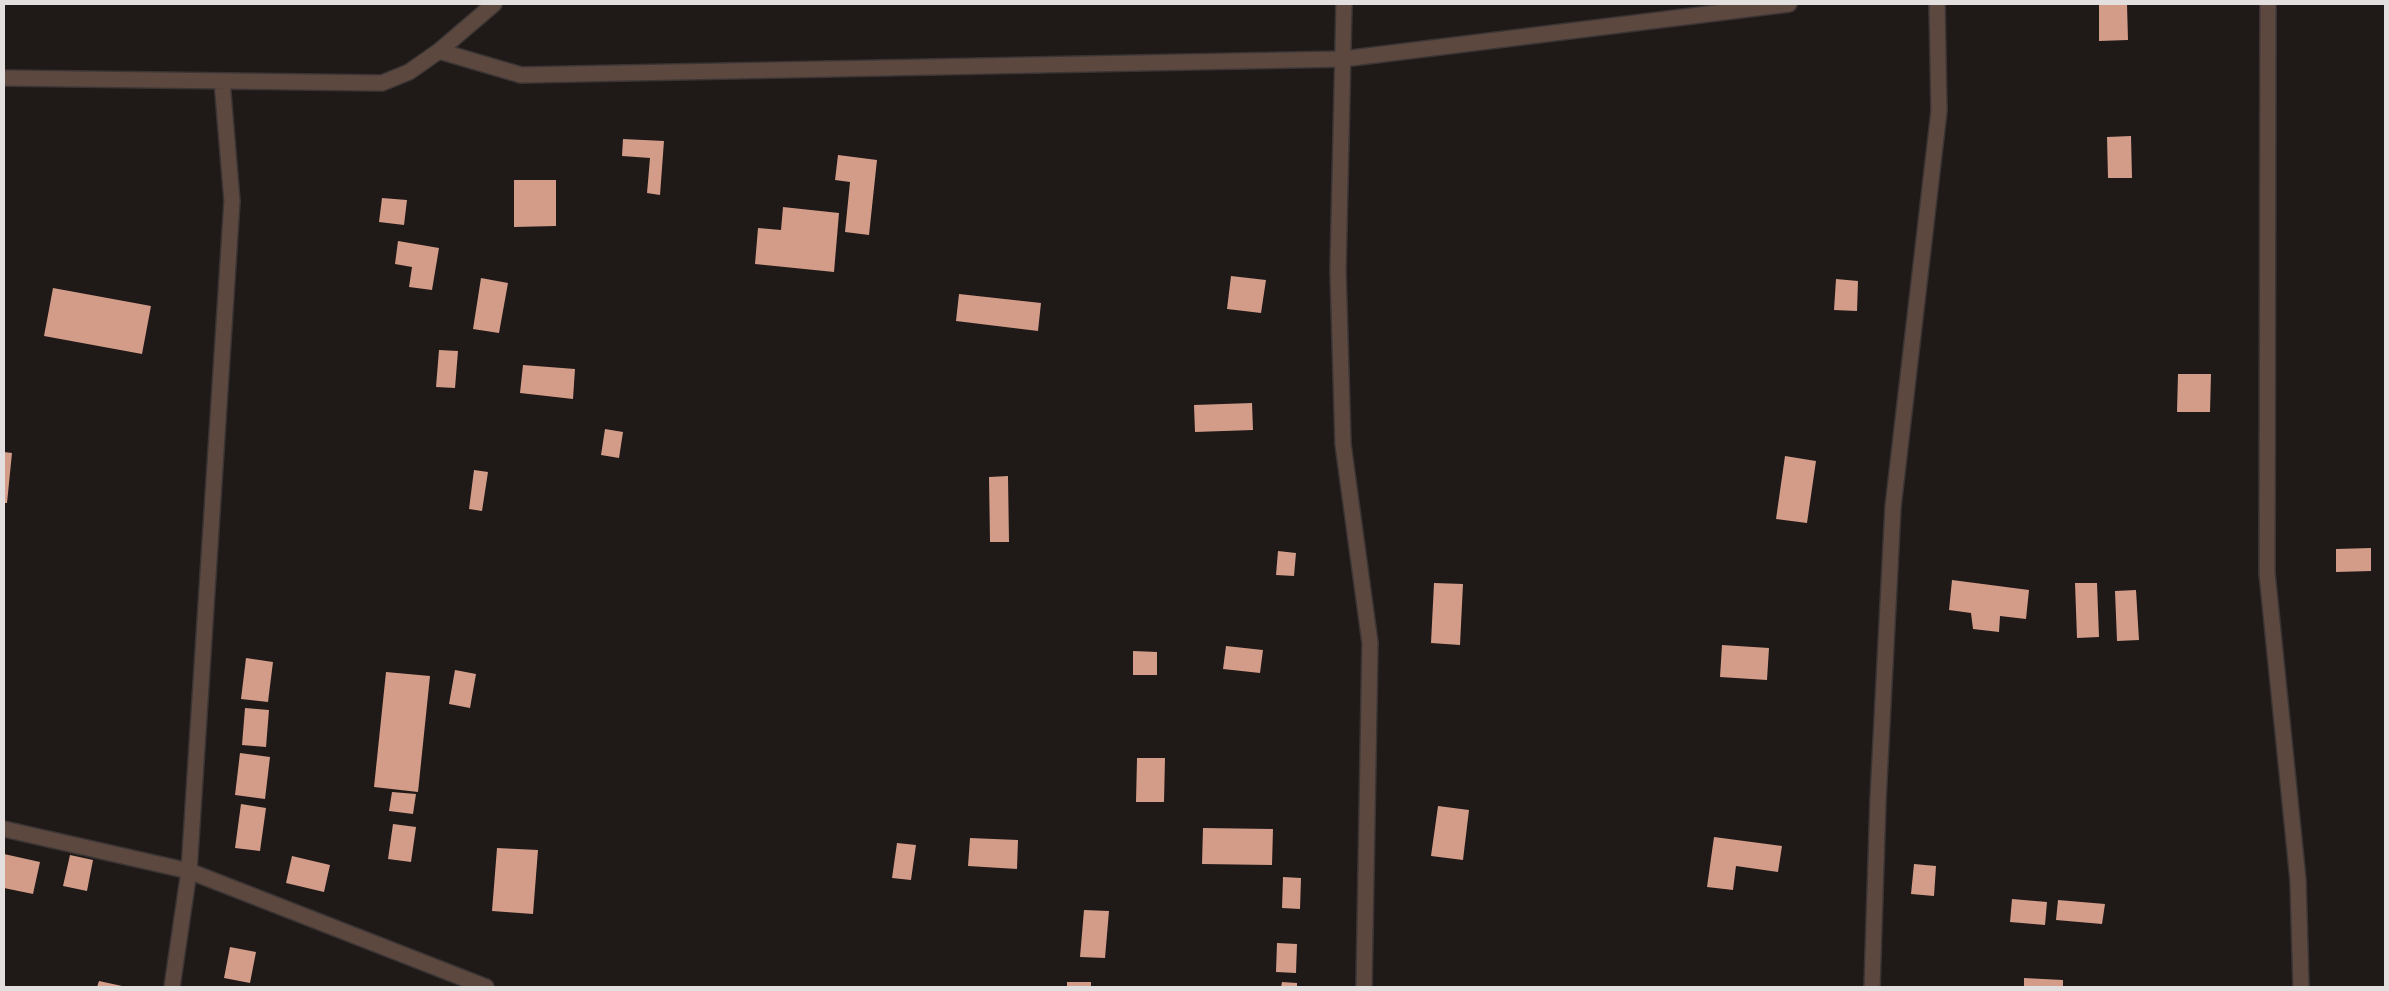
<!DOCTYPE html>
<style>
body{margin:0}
#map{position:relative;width:2389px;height:991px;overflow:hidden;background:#1f1918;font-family:Poppins,sans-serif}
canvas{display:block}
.frame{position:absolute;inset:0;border:5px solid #e3dfde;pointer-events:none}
</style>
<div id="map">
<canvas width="2389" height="991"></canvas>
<div class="frame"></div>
</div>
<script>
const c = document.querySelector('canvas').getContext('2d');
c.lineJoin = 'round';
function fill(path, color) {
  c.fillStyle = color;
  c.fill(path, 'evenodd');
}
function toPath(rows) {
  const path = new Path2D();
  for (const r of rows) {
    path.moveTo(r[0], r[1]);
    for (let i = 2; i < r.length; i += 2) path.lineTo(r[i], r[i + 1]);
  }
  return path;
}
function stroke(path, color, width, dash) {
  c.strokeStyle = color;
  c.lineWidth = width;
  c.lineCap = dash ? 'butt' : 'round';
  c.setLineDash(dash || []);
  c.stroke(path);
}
const building = toPath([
 [2099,4,2127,4,2128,40,2099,41],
 [2131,136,2132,178,2108,178,2107,137],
 [623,139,664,141,660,195,647,193,650,158,622,156],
 [838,155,877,160,869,235,845,232,850,182,835,180],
 [514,180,556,180,556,226,514,227],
 [382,198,407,200,404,225,379,222],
 [783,207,839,213,834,272,755,264,758,228,781,230],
 [398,241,439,248,432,290,409,287,412,267,395,264],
 [1231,276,1266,280,1261,313,1227,309],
 [481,278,508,283,499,333,473,329],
 [1836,279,1858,281,1857,311,1834,310],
 [53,288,151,306,142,354,44,336],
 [959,294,1041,303,1038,331,956,321],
 [439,350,458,351,455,388,436,387],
 [523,365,575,369,573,399,520,393],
 [2178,374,2211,374,2210,412,2177,412],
 [1252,403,1253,430,1195,432,1194,405],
 [605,429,623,432,619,458,601,455],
 [4,452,12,453,7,503,4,503],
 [1785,456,1816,461,1807,523,1776,519],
 [474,470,488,472,482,511,469,509],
 [1008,476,1009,542,990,542,989,477],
 [2371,548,2371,571,2336,572,2336,549],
 [1278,551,1296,553,1294,576,1276,575],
 [1952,580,2029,590,2026,619,2000,616,1999,632,1973,629,1971,613,1949,610],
 [1434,583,1463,584,1460,645,1431,643],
 [2075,583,2097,583,2099,637,2077,638],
 [2136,590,2139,640,2117,641,2115,591],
 [1722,645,1769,648,1767,680,1720,677],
 [1226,646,1263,650,1260,673,1223,669],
 [1133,651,1157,652,1157,675,1133,675],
 [246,658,273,662,268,702,241,699],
 [455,670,476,674,470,708,449,704],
 [386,672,430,676,418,792,374,787],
 [245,708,269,710,266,747,242,745],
 [240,753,270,757,265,799,235,795],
 [1137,758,1165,758,1164,802,1136,802],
 [392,792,416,794,413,814,389,811],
 [241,804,266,808,260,851,235,848],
 [1438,806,1469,810,1463,860,1431,856],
 [393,824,416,827,411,862,388,859],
 [1203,828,1273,829,1272,865,1202,864],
 [1714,837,1782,846,1778,872,1736,866,1733,890,1707,887],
 [970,838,1018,840,1017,869,968,866],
 [897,843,916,845,911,880,892,878],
 [497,848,538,850,533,914,492,911],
 [4,854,40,862,33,894,4,888],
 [70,855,93,860,87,891,63,886],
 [292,856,330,865,324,892,286,883],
 [1914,864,1936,866,1934,896,1911,894],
 [1283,877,1301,878,1300,909,1282,908],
 [2012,899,2047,902,2045,925,2010,922],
 [2058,900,2105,904,2102,924,2056,920],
 [1084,910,1109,911,1105,958,1080,957],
 [1277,943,1297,944,1296,973,1276,972],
 [230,947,256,952,250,983,224,978],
 [2024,978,2063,980,2063,987,2024,987],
 [99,981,122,986,122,987,97,987],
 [1067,982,1091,982,1091,987,1067,987],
 [1282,982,1297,983,1297,987,1281,987]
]);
const minor = toPath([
 [1344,4,1338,270,1343,444,1370,643,1364,987],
 [2268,4,2267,573,2298,880,2301,987],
 [439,51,521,75,1343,59,1789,4],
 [4,78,382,83,409,72,439,51,494,4],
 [4,829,189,871,486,987],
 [172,987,189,871,232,201,222,81],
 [1872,987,1878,800,1893,507,1939,111,1937,4]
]);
fill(building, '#d39c89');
stroke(minor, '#3a3534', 18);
stroke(minor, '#5d4840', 15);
</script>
